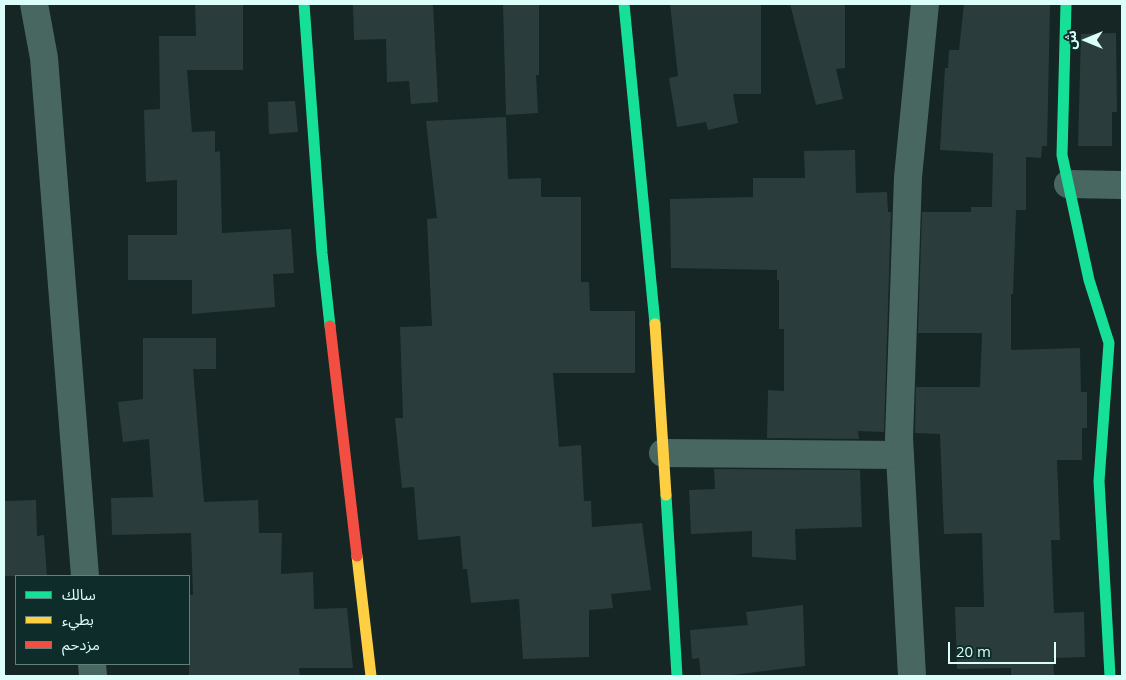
<!DOCTYPE html>
<meta charset="utf-8">
<style>
body{margin:0}
#map{position:relative;width:1126px;height:680px;overflow:hidden;background:#152624;font-family:"Open Sans","Noto Sans Arabic",sans-serif}
canvas{display:block}
.frame{position:absolute;inset:0;border:5px solid #dafffa;pointer-events:none}
.legend{position:absolute;left:15px;top:575px;width:175px;height:90px;box-sizing:border-box;background:#0e2d2a;border:1px solid #60817d;margin:0;padding:6px 9px;list-style:none;font-size:15px;color:#dafffa}
.legend li{display:flex;align-items:center;gap:10px;height:25px}
.legend b{width:25px;border:1px solid #60817d}
.north{position:absolute;left:1061px;top:15px;width:50px;height:50px;-webkit-text-stroke:4px #0e2d2a;paint-order:stroke;rotate:270deg;font-size:14px;font-weight:700;line-height:20px;text-align:center;color:#dafffa}
.north::after{content:'';display:block;margin:auto;width:18px;height:22px;background:#dafffa;clip-path:polygon(50% 0,100% 100%,50% 72%,0 100%)}
.scale{position:absolute;left:948px;top:642px;width:108px;height:22px;box-sizing:border-box;border:2px solid #dafffa;border-top:0;padding-left:6px;font-size:15px;line-height:18px;white-space:nowrap;color:#dafffa;-webkit-text-stroke:4px #0e2d2a;paint-order:stroke}
</style>
<div id="map">
<canvas width="1126" height="680"></canvas>
<div class="frame"></div>
<ul class="legend">
<li><b style="height:6px;background:#16e098"></b>سالك</li>
<li><b style="height:6px;background:#ffcf43"></b>بطيء</li>
<li><b style="height:6px;background:#f24e42"></b>مزدحم</li>
</ul>
<div class="north">ش</div>
<div class="scale">20 m</div>
</div>
<script>
const c = document.querySelector('canvas').getContext('2d');
c.lineJoin = 'round';
function fill(path, color) {
  c.fillStyle = color;
  c.fill(path, 'evenodd');
}
function toPath(rows) {
  const path = new Path2D();
  for (const r of rows) {
    path.moveTo(r[0], r[1]);
    for (let i = 2; i < r.length; i += 2) path.lineTo(r[i], r[i + 1]);
  }
  return path;
}
function stroke(path, color, width, dash) {
  c.strokeStyle = color;
  c.lineWidth = width;
  c.lineCap = dash ? 'butt' : 'round';
  c.setLineDash(dash || []);
  c.stroke(path);
}
const building = toPath([
 [195,4,243,4,243,70,187,70,192,132,215,131,215,152,220,151,222,233,291,229,294,273,273,274,275,307,192,314,192,280,128,280,128,235,177,235,177,180,146,182,144,110,160,109,159,36,196,36],
 [353,4,433,5,438,102,411,104,409,81,387,82,386,39,354,40],
 [503,4,539,4,539,75,536,75,538,113,506,115],
 [670,4,761,4,761,94,733,94,738,123,708,130,706,122,677,127,669,78,678,76],
 [790,4,845,4,845,68,836,69,843,99,816,105],
 [964,4,1050,5,1047,146,1042,146,1041,158,1026,157,1026,210,1016,210,1013,294,1011,294,1011,350,1080,348,1081,392,1087,392,1087,428,1082,428,1082,460,1057,460,1060,540,1051,540,1054,613,1084,612,1085,657,1053,658,1054,676,1011,676,1011,668,957,669,955,607,984,607,982,533,944,534,940,434,915,433,916,387,980,387,982,333,918,333,922,212,971,212,971,207,992,207,993,153,940,150,945,68,948,68,949,50,959,50],
 [1116,33,1117,112,1112,112,1112,146,1078,146,1081,34],
 [295,101,298,132,269,134,268,102],
 [506,117,508,179,541,178,541,197,581,197,581,282,589,282,590,311,635,311,635,373,553,373,559,447,581,445,584,501,591,501,592,527,642,523,651,590,611,594,613,608,589,610,589,657,523,659,519,599,471,603,467,569,463,569,460,536,418,540,414,487,402,488,395,418,403,418,400,327,432,326,427,219,437,218,426,121],
 [855,150,856,193,887,192,888,212,891,212,884,432,858,431,859,439,767,438,768,390,784,391,784,329,779,329,779,280,777,280,777,270,671,268,670,199,753,197,753,178,805,178,804,151],
 [143,338,216,338,216,369,193,369,204,502,258,500,259,533,282,533,281,574,313,572,314,609,347,608,353,668,299,668,300,676,189,676,189,595,193,595,191,533,112,535,111,498,153,497,149,439,123,442,118,402,143,399],
 [714,469,860,470,862,527,795,529,796,560,752,557,752,531,691,534,689,490,715,489],
 [36,500,37,536,44,535,47,576,4,576,4,501],
 [803,605,805,666,724,676,701,676,699,658,692,659,690,630,748,625,746,612]
]);
const street = toPath([
 [34,4,44,58,85,576],
 [1068,184,1122,185],
 [663,453,899,455],
 [92,664,93,676],
 [912,676,899,438,908,177,925,4]
]);
const fast = toPath([
 [304,4,322,253,330,326],
 [624,4,655,324],
 [1066,4,1062,155,1089,280,1109,343,1099,481,1110,676],
 [666,495,677,676]
]);
const slow = toPath([
 [655,324,666,495],
 [357,556,371,676]
]);
const jam = toPath([
 [330,326,357,556]
]);
fill(building, '#2a3d3c');
stroke(street, '#496761', 28);
stroke(fast, '#16e098', 11);
stroke(slow, '#ffcf43', 11);
stroke(jam, '#f24e42', 11);
</script>
